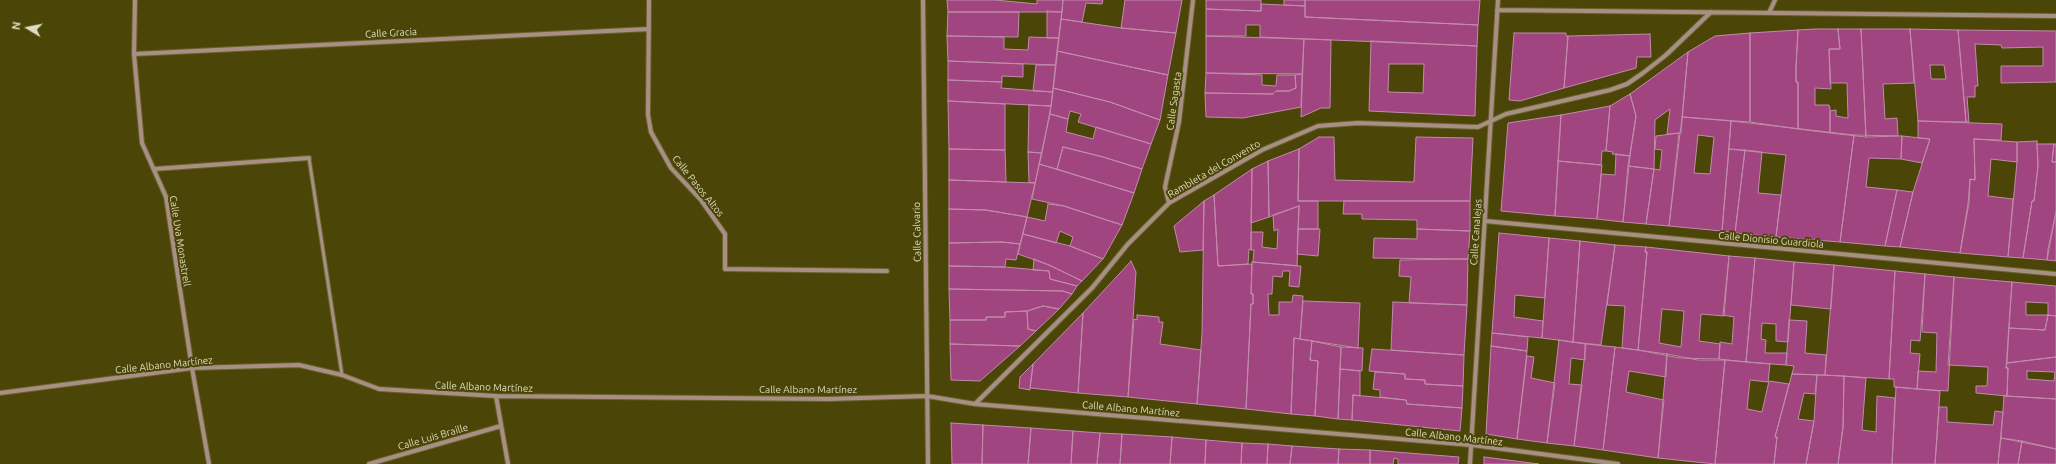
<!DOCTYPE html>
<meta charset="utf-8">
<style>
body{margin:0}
#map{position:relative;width:2056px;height:464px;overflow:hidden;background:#4b4508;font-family:Ubuntu,sans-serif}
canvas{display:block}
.north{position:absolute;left:8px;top:8px;width:40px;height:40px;-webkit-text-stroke:3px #4b4508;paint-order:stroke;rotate:280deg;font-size:11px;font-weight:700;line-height:16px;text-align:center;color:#dfddc0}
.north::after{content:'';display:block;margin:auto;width:14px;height:18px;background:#dfddc0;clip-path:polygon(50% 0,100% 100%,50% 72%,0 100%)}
</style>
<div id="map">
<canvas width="2056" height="464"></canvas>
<div class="north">N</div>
</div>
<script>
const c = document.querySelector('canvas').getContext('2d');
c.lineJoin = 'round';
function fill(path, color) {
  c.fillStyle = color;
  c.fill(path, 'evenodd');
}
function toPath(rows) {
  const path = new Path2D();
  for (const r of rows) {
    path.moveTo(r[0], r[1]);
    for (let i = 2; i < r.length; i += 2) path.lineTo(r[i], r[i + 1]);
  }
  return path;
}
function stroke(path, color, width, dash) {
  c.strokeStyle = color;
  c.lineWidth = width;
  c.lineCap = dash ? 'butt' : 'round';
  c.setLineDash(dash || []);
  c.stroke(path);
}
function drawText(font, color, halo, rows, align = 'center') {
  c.font = font + ' Ubuntu,sans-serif';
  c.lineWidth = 4;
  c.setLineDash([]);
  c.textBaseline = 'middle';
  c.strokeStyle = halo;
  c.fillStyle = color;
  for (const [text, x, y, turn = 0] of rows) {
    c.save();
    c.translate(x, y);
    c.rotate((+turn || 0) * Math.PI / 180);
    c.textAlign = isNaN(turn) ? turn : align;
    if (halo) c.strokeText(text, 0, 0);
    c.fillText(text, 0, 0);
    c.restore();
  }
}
const building = toPath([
 [947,0,995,0,1037,4,1037,0,1063,0,1062,12,948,12,947,0],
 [1063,0,1103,0,1102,4,1086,3,1082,22,1061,19,1063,0],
 [1125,0,1182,0,1176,33,1121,28,1125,0],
 [1206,0,1261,0,1261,11,1206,9,1206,0],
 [1284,0,1305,0,1305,6,1284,5,1284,0],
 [1305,0,1480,0,1478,25,1305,17,1305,0],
 [1261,4,1305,6,1305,17,1478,25,1477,46,1260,37,1260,25,1246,25,1246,36,1206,36,1206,9,1261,11,1261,4],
 [1047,11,1062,12,1059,38,1047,38,1047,11],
 [948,12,1019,12,1018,37,947,36,948,12],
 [1061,19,1121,28,1176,33,1168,75,1057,51,1061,19],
 [1816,29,1838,29,1840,49,1829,49,1831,89,1815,88,1815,105,1829,105,1830,108,1830,133,1798,129,1798,82,1796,82,1796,67,1798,30,1816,29],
 [1838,29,1861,29,1866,137,1830,133,1830,111,1836,110,1836,116,1848,118,1847,83,1830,83,1829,49,1840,49,1838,29],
 [1861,29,1910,29,1914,83,1883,84,1885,119,1897,118,1898,136,1866,137,1861,29],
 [1910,29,1958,30,1966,122,1918,121,1910,29],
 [1930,65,1944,65,1946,79,1931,79,1930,65],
 [1798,30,1796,67,1796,82,1798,82,1798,129,1750,122,1750,33,1798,30],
 [1958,30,2056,31,2056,82,2001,83,2001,66,2043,66,2043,47,2002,48,2001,45,1975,44,1978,86,1975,86,1975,97,1967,97,1969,122,1966,122,1958,30],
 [1514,33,1566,33,1566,36,1568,36,1564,88,1520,101,1509,100,1514,33],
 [1750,33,1750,122,1682,117,1688,52,1715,36,1750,33],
 [1650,34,1651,57,1637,57,1636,68,1564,88,1568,36,1650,34],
 [947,36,1004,37,1004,49,1028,50,1029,37,1059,38,1056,65,948,61,947,36],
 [1206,36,1304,39,1302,74,1206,73,1206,36],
 [1304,39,1331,40,1330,108,1321,108,1301,117,1304,39],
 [1371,41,1477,46,1475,116,1369,111,1371,41],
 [1389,64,1424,64,1423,93,1388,92,1389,64],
 [1057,51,1168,75,1160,120,1110,102,1053,88,1057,51],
 [1688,52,1681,133,1667,134,1670,109,1655,120,1654,169,1628,166,1636,116,1630,94,1688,52],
 [948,61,1023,64,1023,77,1002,76,1002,82,948,80,948,61],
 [1036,65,1056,65,1053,92,1033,91,1036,65],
 [1206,73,1262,75,1262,85,1276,86,1277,75,1295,75,1296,88,1289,91,1276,91,1273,94,1205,93,1206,73],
 [1302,74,1301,107,1243,118,1206,117,1205,93,1273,94,1276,91,1289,91,1296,88,1295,75,1302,74],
 [948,80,1002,82,1001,88,1053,92,1051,106,948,101,948,80],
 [1053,88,1110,102,1160,120,1151,144,1078,122,1081,114,1070,111,1068,119,1050,114,1053,88],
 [1630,94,1636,116,1630,156,1612,154,1613,152,1606,151,1610,106,1630,94],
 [948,101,1005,104,1005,150,949,149,948,101],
 [1029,105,1051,106,1042,153,1028,152,1029,105],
 [1610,106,1606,151,1602,151,1601,165,1558,161,1561,115,1610,106],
 [1050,114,1068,119,1066,132,1093,139,1096,127,1151,144,1142,169,1103,157,1063,147,1057,169,1039,164,1050,114],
 [1561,115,1555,216,1501,211,1508,123,1561,115],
 [1682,117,1731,121,1722,231,1669,226,1682,117],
 [1698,135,1714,137,1710,174,1694,173,1698,135],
 [1731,121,1854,135,1840,242,1776,237,1786,155,1729,149,1731,121],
 [1918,121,2002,124,2001,140,1974,139,1975,180,1970,179,1969,203,1960,253,1900,247,1913,192,1930,139,1918,138,1918,121],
 [1679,133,1669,226,1646,224,1654,169,1660,170,1662,150,1655,149,1656,136,1679,133],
 [1854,135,1902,136,1901,159,1869,158,1866,187,1897,190,1885,246,1840,242,1854,135],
 [1902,136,1930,139,1922,163,1901,159,1902,136],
 [1319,137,1334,137,1335,180,1414,182,1416,137,1473,138,1470,201,1298,201,1299,149,1319,137],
 [1974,139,2017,142,2017,162,1991,159,1988,196,2013,199,2008,257,1960,253,1968,204,1970,179,1975,180,1974,139],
 [2037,141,2038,166,2034,201,2032,201,2023,258,2008,257,2017,162,2017,142,2037,141],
 [2037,144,2054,144,2052,162,2056,162,2056,212,2047,260,2023,258,2032,201,2034,201,2038,166,2037,144],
 [2054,144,2056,144,2056,162,2052,162,2054,144],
 [1063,147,1103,157,1142,169,1134,193,1057,169,1063,147],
 [949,149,1005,150,1006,182,949,180,949,149],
 [1299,149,1298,201,1318,201,1318,229,1298,229,1299,206,1269,217,1268,161,1299,149],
 [1729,149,1745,150,1735,233,1722,231,1729,149],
 [1745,150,1762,152,1758,193,1781,195,1776,237,1735,233,1745,150],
 [1028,152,1042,153,1035,183,1029,182,1028,152],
 [1616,154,1630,156,1623,222,1597,219,1601,174,1615,175,1616,154],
 [1268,161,1269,217,1251,223,1252,169,1268,161],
 [1558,161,1602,165,1597,219,1555,216,1558,161],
 [1039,164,1134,193,1122,225,1064,206,1032,199,1039,164],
 [1628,166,1654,169,1646,224,1623,222,1628,166],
 [1252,169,1251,250,1249,249,1248,264,1218,266,1214,195,1252,169],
 [949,180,1006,182,1035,183,1027,217,986,210,949,209,949,180],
 [1897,190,1913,192,1900,247,1885,246,1897,190],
 [1214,195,1218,266,1252,264,1251,294,1253,294,1253,304,1251,304,1246,409,1197,404,1202,333,1204,201,1214,195],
 [1204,201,1203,250,1180,252,1174,226,1204,201],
 [1344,201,1470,201,1470,231,1417,229,1417,220,1362,219,1362,214,1343,214,1344,201],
 [1048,204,1064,206,1122,225,1103,259,1070,246,1073,237,1060,231,1056,243,1023,234,1027,217,1045,221,1048,204],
 [1299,206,1297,266,1253,262,1254,250,1251,250,1251,232,1263,232,1262,247,1277,249,1278,229,1274,231,1273,215,1299,206],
 [949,209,986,210,1027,217,1020,244,1002,242,949,243,949,209],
 [2056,212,2056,261,2047,260,2048,249,2056,212],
 [1298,229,1320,229,1318,256,1297,254,1298,229],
 [1417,229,1470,231,1468,259,1373,258,1374,238,1417,239,1417,229],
 [1499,233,1549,238,1545,298,1515,295,1514,317,1543,321,1542,338,1492,333,1499,233],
 [1023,234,1070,246,1103,259,1082,281,1049,265,1018,254,1023,234],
 [1549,238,1580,241,1573,342,1542,338,1549,238],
 [1580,241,1615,245,1601,345,1573,342,1580,241],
 [1002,242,1020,244,1016,260,1006,259,1005,267,949,266,949,243,1002,242],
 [1615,245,1646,247,1645,252,1647,252,1638,350,1622,348,1625,306,1607,305,1615,245],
 [1646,247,1729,256,1724,316,1701,314,1699,341,1720,344,1719,359,1680,358,1638,350,1647,252,1645,252,1646,247],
 [1662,309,1684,311,1681,347,1659,343,1662,309],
 [1729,256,1755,258,1746,362,1719,359,1720,342,1732,344,1734,317,1723,315,1729,256],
 [1755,258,1794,262,1788,342,1776,341,1776,324,1762,323,1761,339,1766,340,1765,353,1787,353,1786,365,1746,362,1755,258],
 [1034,259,1049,265,1082,281,1077,286,1050,279,1049,271,1033,270,1034,259],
 [1468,259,1467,305,1409,303,1411,277,1399,276,1400,260,1468,259],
 [1131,261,1136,272,1128,397,1078,393,1083,313,1131,261],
 [1252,262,1301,266,1299,287,1289,286,1290,271,1283,271,1282,277,1273,276,1272,294,1268,294,1269,315,1279,315,1279,302,1292,302,1293,295,1303,296,1300,339,1294,338,1291,414,1246,409,1251,304,1253,304,1253,294,1251,294,1252,262],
 [1794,262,1834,265,1831,309,1791,305,1794,262],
 [1834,265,1895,271,1889,379,1825,375,1834,265],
 [949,266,1005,267,1049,271,1050,279,1077,286,1072,294,1063,291,949,289,949,266],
 [1895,271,1925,274,1920,341,1911,340,1910,353,1920,354,1917,389,1894,387,1894,379,1889,379,1895,271],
 [1925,274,1954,277,1948,391,1917,389,1918,371,1936,372,1937,333,1922,332,1925,274],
 [1954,277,2012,282,2006,368,2008,368,2007,396,1976,393,1976,386,1987,386,1988,367,1948,365,1954,277],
 [2012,282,2056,286,2056,316,2048,315,2045,330,2009,328,2012,282],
 [2026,302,2048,303,2048,315,2026,315,2026,302],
 [949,289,1063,291,1072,294,1059,309,1043,306,1027,311,1005,312,1005,317,986,317,986,320,950,320,949,289],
 [1303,301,1360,303,1358,348,1300,339,1303,301],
 [1393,302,1467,305,1464,355,1391,350,1393,302],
 [1043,306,1059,309,1036,331,1028,329,1027,311,1043,306],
 [1027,311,1028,329,1036,331,1020,346,950,344,950,320,986,320,986,317,1005,317,1005,312,1027,311],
 [1083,313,1078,393,1030,388,1033,364,1083,313],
 [1137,315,1159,317,1159,322,1163,322,1160,344,1201,350,1197,404,1128,397,1134,319,1137,320,1137,315],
 [2048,315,2056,316,2056,357,2007,363,2009,328,2045,330,2048,315],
 [1789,320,1807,321,1805,353,1826,355,1825,375,1792,374,1794,366,1786,365,1789,320],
 [1492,333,1528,337,1527,351,1491,346,1492,333],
 [1294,338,1312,341,1310,360,1318,361,1315,416,1291,414,1294,338],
 [1559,340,1585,344,1585,360,1571,358,1569,384,1582,385,1574,446,1547,443,1559,340],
 [1312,341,1341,347,1338,419,1315,416,1318,361,1310,360,1312,341],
 [950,344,1020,346,980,381,951,380,950,344],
 [1586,344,1615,347,1603,450,1574,446,1586,344],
 [1491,346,1527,351,1517,439,1486,434,1491,346],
 [1341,347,1363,348,1362,371,1340,369,1341,347],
 [1615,347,1667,354,1666,377,1629,371,1626,392,1664,400,1658,458,1603,450,1615,347],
 [1372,349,1464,355,1463,386,1425,384,1425,380,1405,379,1405,374,1369,371,1372,349],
 [1667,354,1698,360,1725,360,1715,464,1658,458,1667,354],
 [1527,356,1534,357,1531,378,1555,383,1547,443,1517,439,1527,356],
 [2056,357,2056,399,2007,396,2008,368,2006,368,2007,363,2056,357],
 [2027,371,2055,372,2054,381,2027,379,2027,371],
 [1725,360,1770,364,1768,382,1750,380,1747,409,1762,412,1769,381,1789,384,1775,437,1777,437,1774,464,1715,464,1725,360],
 [1033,364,1030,390,1019,388,1020,377,1033,364],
 [1340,369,1360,371,1360,396,1353,395,1352,420,1338,419,1340,369],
 [1375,372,1405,374,1405,379,1425,380,1425,384,1463,386,1462,408,1407,404,1406,400,1380,397,1380,390,1373,389,1375,372],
 [1792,374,1817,375,1815,394,1804,393,1798,419,1814,421,1806,464,1774,464,1777,437,1775,437,1792,374],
 [1817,375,1844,376,1843,427,1838,464,1806,464,1814,421,1817,375],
 [1844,376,1866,378,1862,430,1876,432,1877,396,1895,398,1892,464,1838,464,1843,427,1844,376],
 [1896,387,1940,391,1935,464,1892,464,1896,387],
 [1353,395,1406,400,1407,404,1462,408,1460,431,1352,420,1353,395],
 [2004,396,2056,399,2056,449,2001,438,2004,396],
 [1939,407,1947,407,1947,422,1993,425,1995,411,2003,412,1998,464,1935,464,1939,407],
 [951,423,983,425,982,464,952,464,951,423],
 [983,425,1031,428,1028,464,982,464,983,425],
 [1031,428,1073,431,1071,464,1028,464,1031,428],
 [1073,431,1100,433,1097,464,1071,464,1073,431],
 [1100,433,1122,434,1120,464,1097,464,1100,433],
 [1122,434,1172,437,1170,464,1120,464,1122,434],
 [1172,437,1206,440,1205,464,1170,464,1172,437],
 [2001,438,2022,441,2018,464,1998,464,2001,438],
 [1206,440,1242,443,1241,464,1205,464,1206,440],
 [2022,441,2056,449,2056,464,2018,464,2022,441],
 [1242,443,1268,444,1267,464,1241,464,1242,443],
 [1268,444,1292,446,1290,464,1267,464,1268,444],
 [1292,446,1339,449,1338,464,1290,464,1292,446],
 [1339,449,1370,450,1370,464,1338,464,1339,449],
 [1370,450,1459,457,1458,464,1398,464,1398,459,1394,458,1393,464,1370,464,1370,450],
 [1484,457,1539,464,1484,464,1484,457]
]);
const lane = toPath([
 [309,158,342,375]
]);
const street = toPath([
 [135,0,134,54,142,143,166,197,192,368,209,464],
 [649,0,648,115,651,132,671,168,701,200,725,234,725,269,887,271],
 [923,0,928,464],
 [1497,10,2056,16],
 [1769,13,1775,0],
 [134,54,649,29],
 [154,169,309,158],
 [1169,203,1165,187,1179,122,1193,0],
 [1485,221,2056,274],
 [0,393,192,368,299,365,342,375,379,389,496,396,828,399,927,396,975,404,1472,445,1618,464],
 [496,396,508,464],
 [975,404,1092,288,1128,244,1169,203,1262,150,1318,126,1358,123,1478,127,1506,114,1610,90,1627,84,1643,73,1666,55,1711,12],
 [369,464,501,426],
 [1470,464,1498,0]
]);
const streetNames = [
 ["Calle Gracia",391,33,-3],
 ["Calle Sagasta",1174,101,-82],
 ["Rambleta del Convento",1214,169,-30],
 ["Calle Pasos Altos",698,186,51],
 ["Calle Calvario",917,232,-91],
 ["Calle Canalejas",1476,232,-86],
 ["Calle Dionisio Guardiola",1771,240,5],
 ["Calle Uva Monastrell",180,241,81],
 ["Calle Albano Martínez",164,365,-6],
 ["Calle Albano Martínez",484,387,2],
 ["Calle Albano Martínez",808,390],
 ["Calle Albano Martínez",1131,409,5],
 ["Calle Luis Braille",433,437,-16],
 ["Calle Albano Martínez",1454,437,6]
];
fill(building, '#a0457f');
stroke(building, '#c18cab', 1);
stroke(lane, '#69632d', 5);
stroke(street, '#69632d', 6);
stroke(lane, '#a88f84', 3);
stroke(street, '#a88f84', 4);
drawText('10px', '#dfddc0', '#4b4508', streetNames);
</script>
